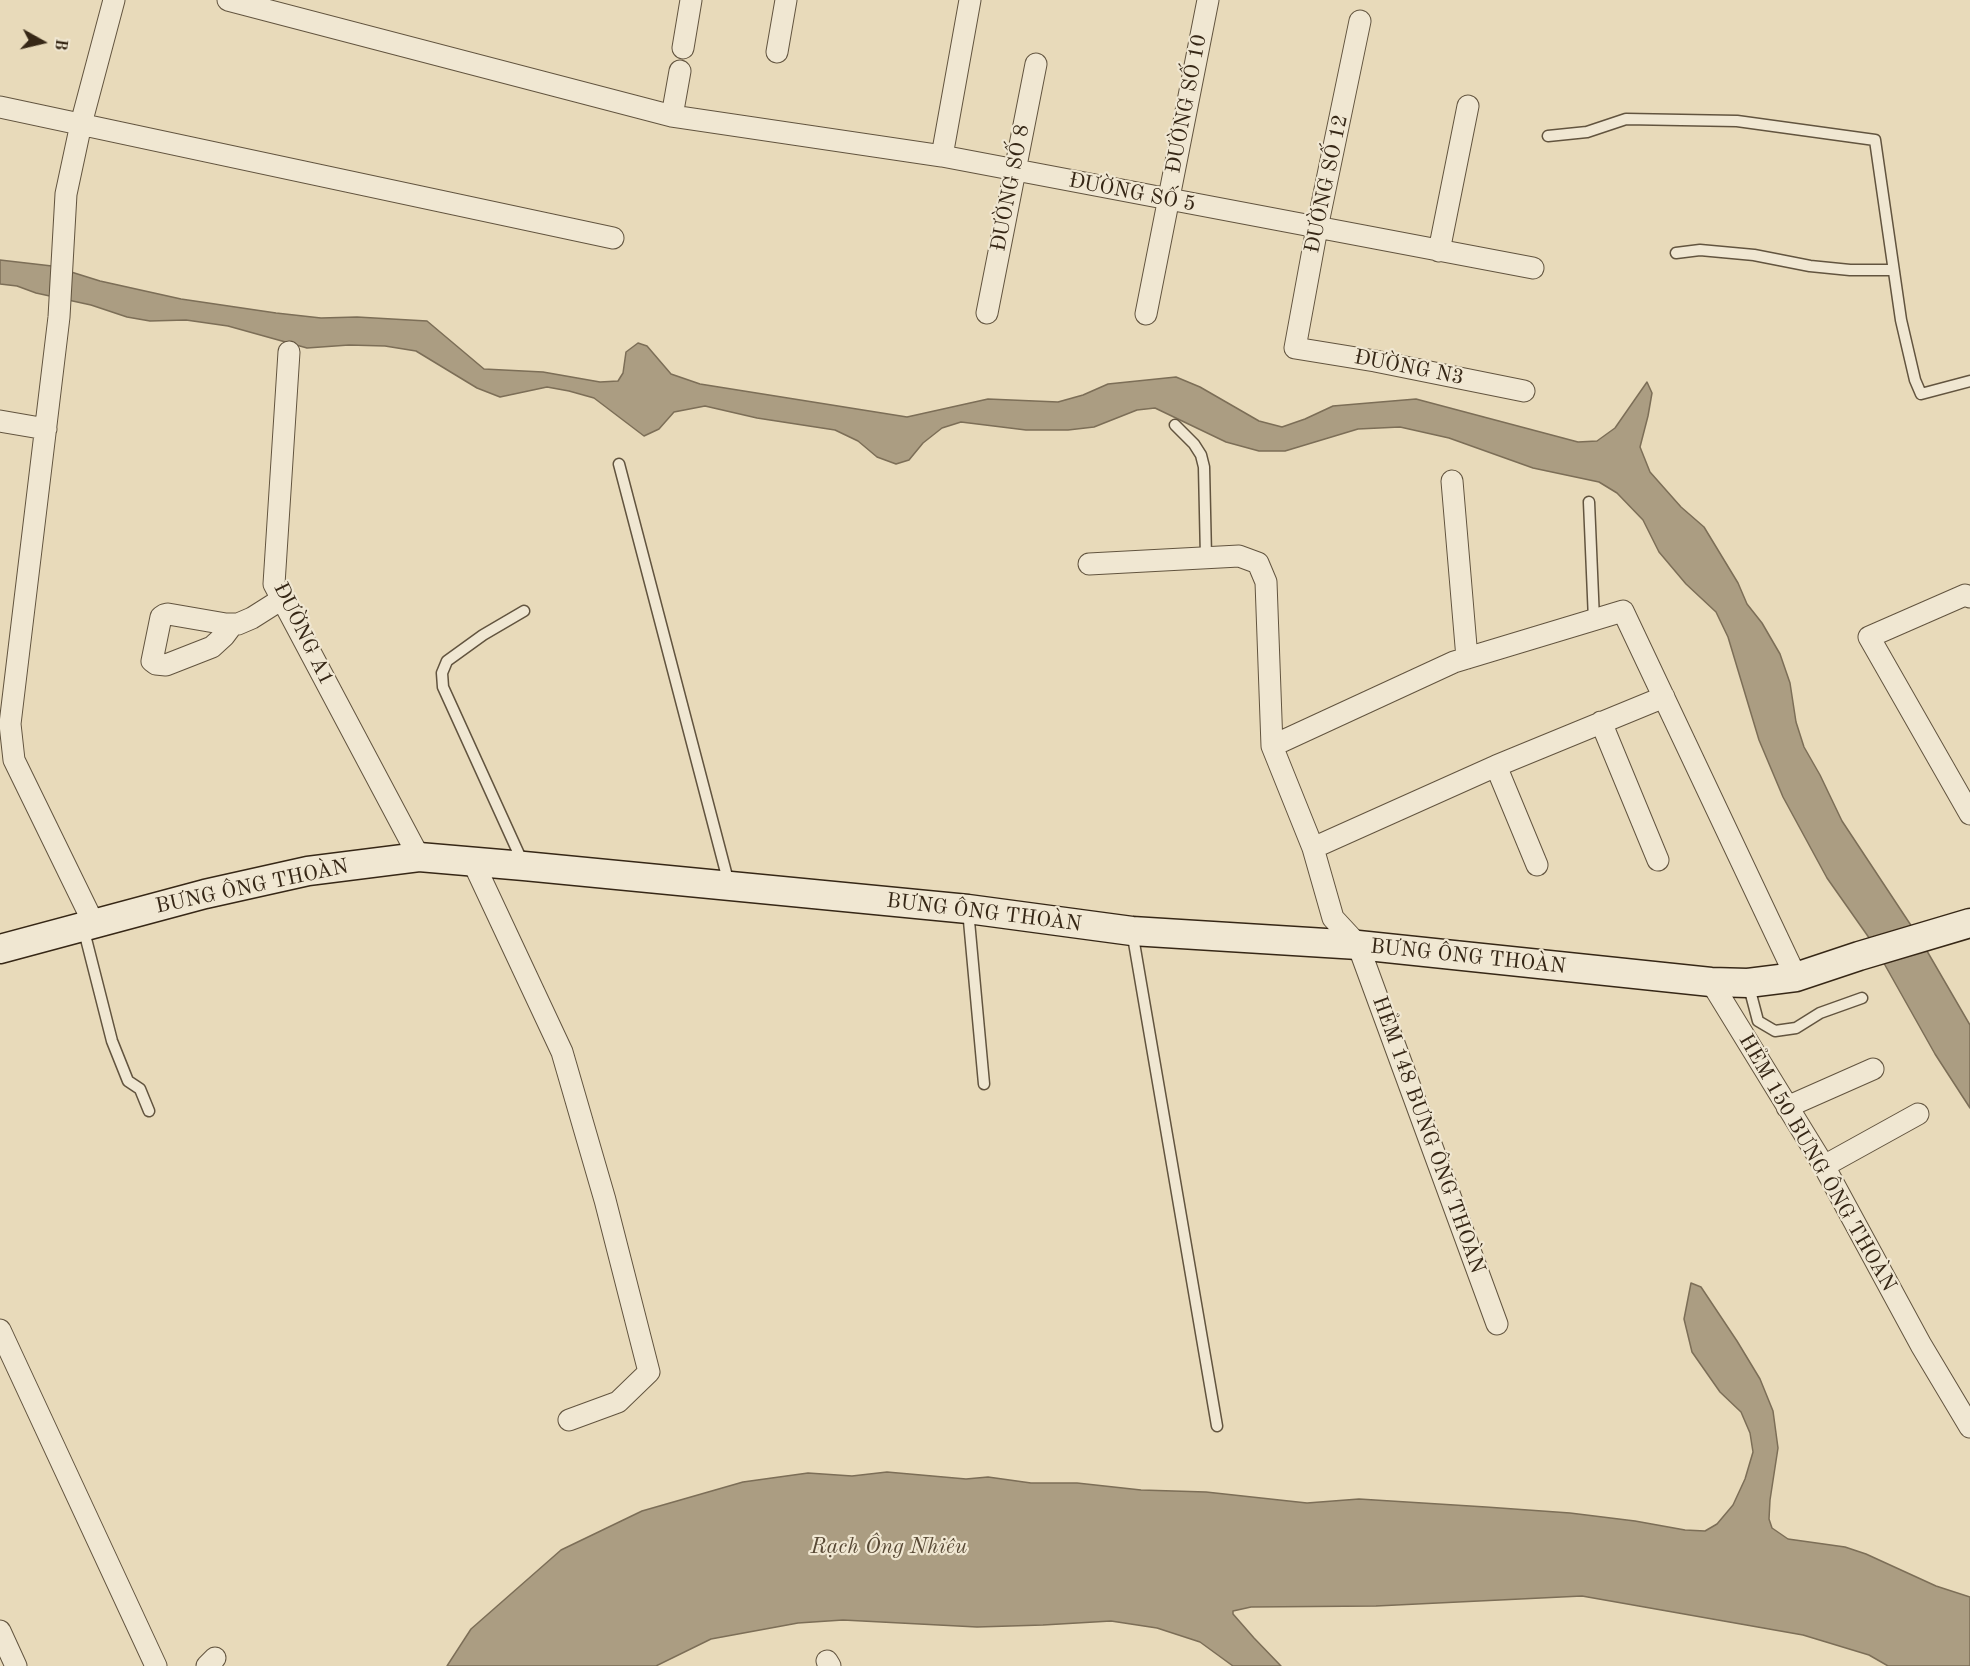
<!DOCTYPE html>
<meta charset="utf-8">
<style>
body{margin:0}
#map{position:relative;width:1970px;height:1666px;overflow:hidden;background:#e8daba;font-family:"Old Standard TT",serif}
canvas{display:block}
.north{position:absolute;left:12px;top:12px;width:60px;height:60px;-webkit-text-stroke:4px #f0e7d2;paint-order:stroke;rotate:98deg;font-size:16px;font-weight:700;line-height:24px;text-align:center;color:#362716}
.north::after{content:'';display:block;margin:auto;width:21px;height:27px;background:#362716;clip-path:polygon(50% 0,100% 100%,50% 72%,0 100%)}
</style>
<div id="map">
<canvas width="1970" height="1666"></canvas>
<div class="north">B</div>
</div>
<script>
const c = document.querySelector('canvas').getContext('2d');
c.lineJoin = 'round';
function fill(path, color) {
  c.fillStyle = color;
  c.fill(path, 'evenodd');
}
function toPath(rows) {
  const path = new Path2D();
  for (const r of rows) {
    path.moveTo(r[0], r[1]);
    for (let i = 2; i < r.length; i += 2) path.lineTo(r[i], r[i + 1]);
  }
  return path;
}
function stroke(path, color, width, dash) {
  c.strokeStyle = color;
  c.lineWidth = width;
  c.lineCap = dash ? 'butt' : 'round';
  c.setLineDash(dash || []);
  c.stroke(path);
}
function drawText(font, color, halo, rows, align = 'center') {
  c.font = font + ' "Old Standard TT",serif';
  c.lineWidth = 4.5;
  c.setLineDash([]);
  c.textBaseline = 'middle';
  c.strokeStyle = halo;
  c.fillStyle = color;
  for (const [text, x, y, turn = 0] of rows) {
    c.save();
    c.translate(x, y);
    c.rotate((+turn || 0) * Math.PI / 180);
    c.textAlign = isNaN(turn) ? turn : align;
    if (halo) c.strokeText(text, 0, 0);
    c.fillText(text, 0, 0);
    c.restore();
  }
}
const water = toPath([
 [0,260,52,266,100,281,181,299,276,313,321,318,357,317,427,321,484,369,543,372,600,382,618,381,623,373,626,352,638,343,647,346,671,374,700,384,907,417,988,399,1058,402,1083,395,1108,384,1176,377,1200,387,1259,421,1282,427,1305,419,1333,406,1416,399,1578,442,1597,441,1615,428,1647,382,1652,393,1648,416,1640,447,1650,472,1681,507,1704,527,1738,583,1747,604,1762,623,1780,654,1790,683,1796,722,1804,747,1820,775,1842,821,1920,939,1970,1025,1970,1108,1935,1054,1872,942,1827,878,1783,797,1759,740,1728,637,1716,612,1686,584,1659,552,1643,520,1617,493,1599,482,1533,468,1449,438,1400,427,1358,429,1285,451,1259,451,1226,442,1155,408,1137,410,1094,427,1068,430,1026,430,961,422,942,428,923,443,909,460,896,464,877,457,858,441,835,430,757,418,705,406,674,412,659,429,644,436,594,398,569,391,547,387,500,397,477,388,416,351,385,346,349,345,307,348,228,326,186,320,150,321,127,317,91,305,36,293,17,286,0,284,0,260],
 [1691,1283,1701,1287,1737,1341,1760,1379,1773,1411,1778,1448,1770,1500,1769,1519,1772,1528,1788,1539,1845,1547,1866,1554,1936,1586,1970,1597,1970,1666,1888,1666,1869,1655,1803,1635,1582,1596,1376,1606,1251,1607,1233,1611,1233,1614,1254,1638,1281,1666,1233,1666,1200,1642,1157,1628,1111,1621,1043,1625,977,1627,843,1620,798,1623,711,1639,656,1666,447,1666,471,1629,561,1550,642,1511,743,1482,808,1473,852,1476,887,1472,966,1479,988,1477,1031,1483,1077,1483,1141,1490,1206,1492,1307,1503,1359,1499,1486,1507,1570,1513,1635,1521,1685,1530,1705,1531,1717,1524,1733,1505,1745,1479,1753,1452,1750,1433,1741,1412,1720,1392,1692,1352,1684,1319,1691,1283]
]);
const lane = toPath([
 [1548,136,1587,132,1626,119,1737,121,1875,140,1901,320,1915,380,1921,394,1970,381],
 [1676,253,1700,250,1754,255,1810,266,1850,270,1893,270],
 [1175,425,1194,444,1201,455,1204,467,1206,557],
 [619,464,729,884],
 [1589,502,1594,620],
 [523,863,443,687,442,673,447,661,483,635,524,611],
 [968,910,984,1084],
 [83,927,112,1041,128,1081,140,1089,149,1111],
 [1132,931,1217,1426],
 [1748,983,1758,1021,1775,1031,1796,1028,1820,1013,1862,998]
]);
const street = toPath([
 [228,0,672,116,942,156,1533,268],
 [1360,21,1317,228,1295,348,1375,361,1524,391],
 [683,48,691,0],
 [777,52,786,0],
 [0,107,613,238],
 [672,116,680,71],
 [942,156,970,0],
 [1439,251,1468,106],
 [987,313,1036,64],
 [1146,314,1208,0],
 [289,352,274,584,419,857],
 [0,421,46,429],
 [1452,481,1467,658],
 [1089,564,1239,556,1258,563,1266,582,1272,746,1313,848,1333,918,1358,945,1497,1324],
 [1970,597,1965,595,1869,637,1970,814],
 [233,624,224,636,212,647,166,665,156,664,152,661,161,617,164,615,168,614,226,624,238,624,252,618,282,599],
 [1601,722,1658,860],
 [1272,746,1454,662,1623,611,1796,977],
 [1496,766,1537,865],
 [1313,848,1496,766,1664,697],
 [473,862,562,1052,605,1200,649,1372,618,1402,569,1420],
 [94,924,14,760,10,724,59,317,66,194,81,124,114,0],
 [1711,982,1824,1166,1921,1345,1970,1427],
 [1787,1107,1873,1069],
 [1824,1166,1918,1114],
 [0,1330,156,1666],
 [0,1631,16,1666],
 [827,1661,830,1666],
 [207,1666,215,1658]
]);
const secondary = toPath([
 [0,949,205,894,308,871,419,857,524,866,968,909,1132,931,1358,945,1711,982,1748,983,1796,977,1859,956,1970,923]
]);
const streetNames = [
 ["ĐƯỜNG SỐ 10",1187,104,-79],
 ["ĐƯỜNG SỐ 12",1327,184,-78],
 ["ĐƯỜNG SỐ 8",1011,188,-79],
 ["ĐƯỜNG SỐ 5",1132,193,11],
 ["ĐƯỜNG N3",1409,368,11],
 ["ĐƯỜNG A1",303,634,64],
 ["BƯNG ÔNG THOÀN",252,887,-12],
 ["BƯNG ÔNG THOÀN",984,913,7],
 ["BƯNG ÔNG THOÀN",1468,957,6],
 ["HẺM 148 BƯNG ÔNG THOÀN",1428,1135,70],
 ["HẺM 150 BƯNG ÔNG THOÀN",1817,1163,60]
];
const waterNames = [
 ["Rạch Ông Nhiêu",889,1547]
];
fill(water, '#ab9d82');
stroke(water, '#7c6e57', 1.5);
stroke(lane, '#62543f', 13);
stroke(street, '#62543f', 23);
stroke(secondary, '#362716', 31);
stroke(lane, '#f0e7d2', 10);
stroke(street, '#f0e7d2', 21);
stroke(secondary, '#f0e7d2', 28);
drawText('21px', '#362716', '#f0e7d2', streetNames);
drawText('italic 22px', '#594a36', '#f0e7d2', waterNames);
</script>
